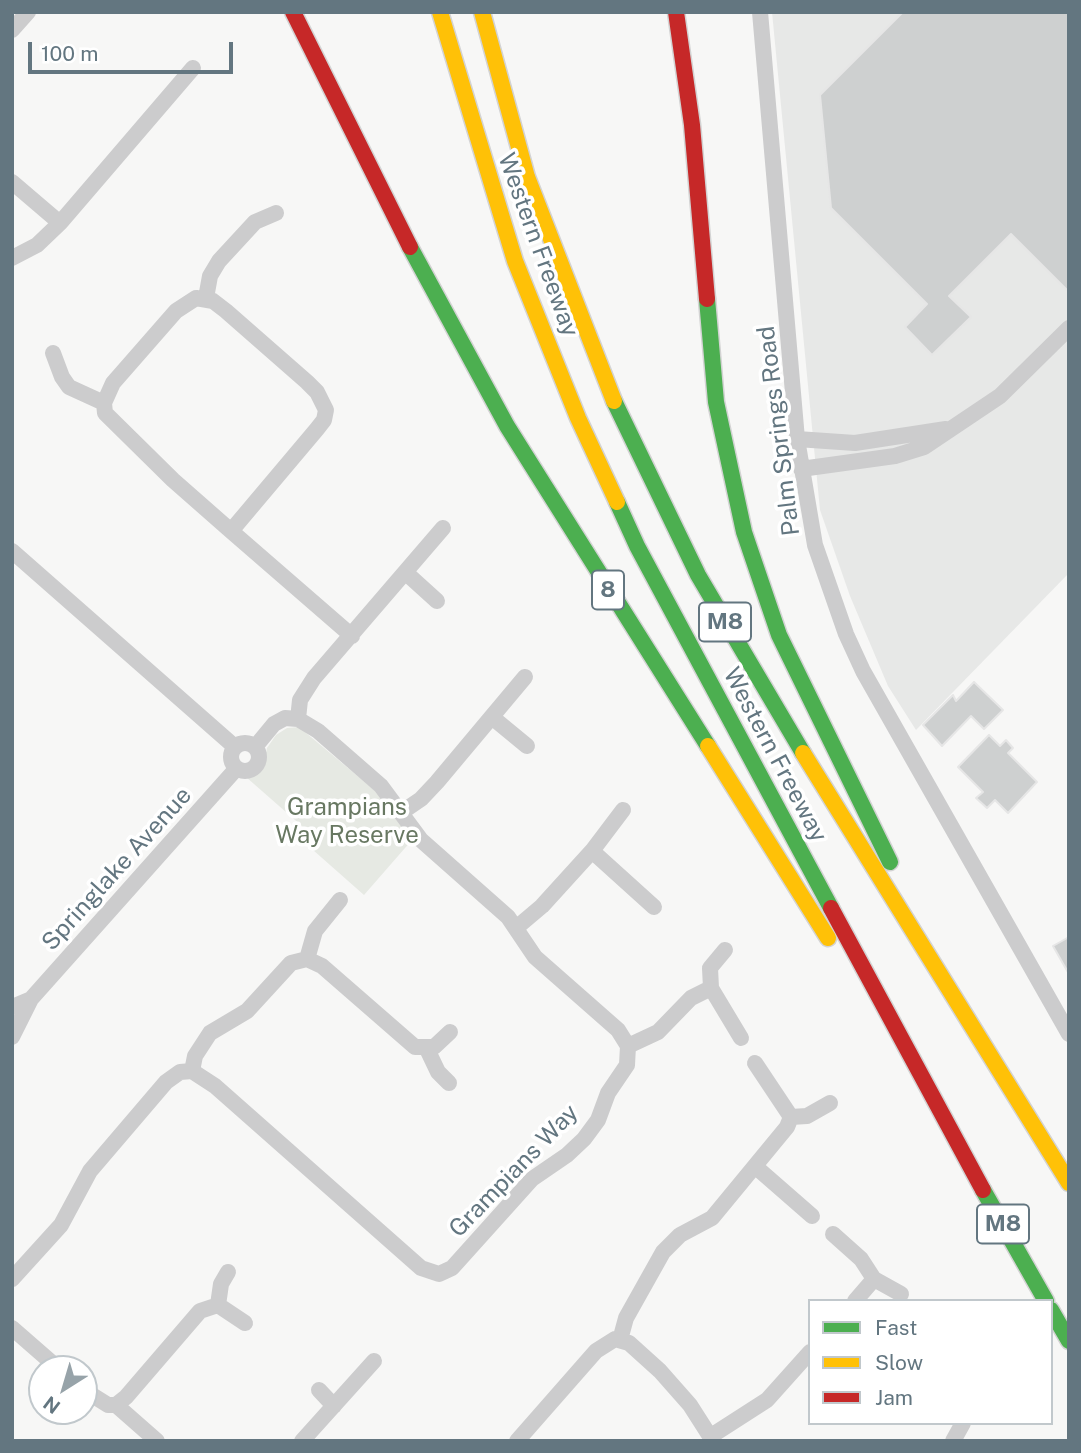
<!DOCTYPE html>
<style>
body{margin:0}
#map{position:relative;width:1081px;height:1453px;overflow:hidden;background:#f7f7f6;font-family:"Public Sans",sans-serif}
canvas{display:block}
.frame{position:absolute;inset:0;border:14px solid #637680;pointer-events:none}
.legend{position:absolute;left:808px;top:1299px;width:245px;height:126px;box-sizing:border-box;background:#fff;border:2px solid #c1c8cc;margin:0;padding:9px 12px;list-style:none;font-size:21px;color:#637680}
.legend li{display:flex;align-items:center;gap:14px;height:35px}
.legend b{width:35px;border:2px solid #c1c8cc}
.north{position:absolute;left:28px;top:1355px;width:70px;height:70px;box-sizing:border-box;background:#fff;border:2px solid #c1c8cc;border-radius:50%;rotate:217deg;font-size:19px;font-weight:700;line-height:28px;text-align:center;color:#637680}
.north::after{content:'';display:block;margin:auto;width:24px;height:32px;background:#97a3a9;clip-path:polygon(50% 0,100% 100%,50% 72%,0 100%)}
.scale{position:absolute;left:28px;top:42px;width:205px;height:32px;box-sizing:border-box;border:4px solid #637680;border-top:0;padding-left:9px;font-size:21px;line-height:24px;white-space:nowrap;color:#637680;-webkit-text-stroke:5px #fff;paint-order:stroke}
</style>
<div id="map">
<canvas width="1081" height="1453"></canvas>
<div class="frame"></div>
<ul class="legend">
<li><b style="height:9px;background:#4caf50"></b>Fast</li>
<li><b style="height:9px;background:#ffc107"></b>Slow</li>
<li><b style="height:9px;background:#c62828"></b>Jam</li>
</ul>
<div class="north">N</div>
<div class="scale">100 m</div>
</div>
<script>
const c = document.querySelector('canvas').getContext('2d');
c.lineJoin = 'round';
function fill(path, color) {
  c.fillStyle = color;
  c.fill(path, 'evenodd');
}
function toPath(rows) {
  const path = new Path2D();
  for (const r of rows) {
    if (r.length === 3) {
      path.moveTo(r[0] + r[2], r[1]);
      path.arc(r[0], r[1], r[2], 0, 2 * Math.PI);
      continue;
    }
    path.moveTo(r[0], r[1]);
    for (let i = 2; i < r.length; i += 2) path.lineTo(r[i], r[i + 1]);
  }
  return path;
}
function stroke(path, color, width, dash) {
  c.strokeStyle = color;
  c.lineWidth = width;
  c.lineCap = dash ? 'butt' : 'round';
  c.setLineDash(dash || []);
  c.stroke(path);
}
function drawText(font, color, halo, rows, align = 'center') {
  c.font = font + ' "Public Sans",sans-serif';
  c.lineWidth = 7;
  c.setLineDash([]);
  c.textBaseline = 'middle';
  c.strokeStyle = halo;
  c.fillStyle = color;
  for (const [text, x, y, turn = 0] of rows) {
    c.save();
    c.translate(x, y);
    c.rotate((+turn || 0) * Math.PI / 180);
    c.textAlign = isNaN(turn) ? turn : align;
    if (halo) c.strokeText(text, 0, 0);
    c.fillText(text, 0, 0);
    c.restore();
  }
}
const built = toPath([
 [772,12,1069,12,1069,573,916,730,888,686,850,596,820,510]
]);
const green = toPath([
 [299,727,385,799,412,840,364,895,296,835,303,827,246,777,263,767,267,748,276,735,287,728]
]);
const building = toPath([
 [903,12,1069,12,1069,292,1011,234,949,296,971,317,932,355,905,327,927,304,831,208,820,95,903,12],
 [974,682,1003,710,984,729,971,716,942,746,923,725,953,695,956,701,974,682],
 [989,735,1000,746,1006,740,1013,748,1008,753,1037,782,1008,813,995,800,987,808,976,798,983,792,958,767,989,735],
 [1069,937,1069,974,1053,946,1069,937]
]);
const street = toPath([
 [760,12,797,439,815,545,846,634,863,671,1069,1034],
 [12,30,28,12],
 [12,182,60,223],
 [12,258,37,245,60,223,193,68],
 [206,298,210,276,219,261,255,222,276,213],
 [53,353,62,377,69,387,104,403],
 [797,439,855,443,946,429],
 [801,469,895,456,924,447,1000,396,1069,328],
 [231,531,317,429,324,420,326,410,317,392,307,382,226,311,213,301,196,298,176,311,113,383,104,403,105,413,173,480,231,531,352,636],
 [12,551,235,747],
 [405,572,437,601],
 [493,718,527,746],
 [245,757,14],
 [255,747,274,724,285,718,298,719,300,700,314,678,443,528],
 [402,812,421,799,437,782,525,677],
 [592,851,654,907],
 [516,928,542,906,592,851,623,810],
 [307,959,322,966,415,1047,434,1047,450,1032],
 [711,988,741,1038],
 [12,1007,31,999],
 [12,1037,31,999,236,769],
 [628,1046,658,1032,691,998,711,988,710,968,725,950],
 [427,1049,438,1072,449,1083],
 [192,1071,195,1056,210,1033,247,1011,291,963,307,959,315,931,340,900],
 [791,1117,807,1116,830,1103],
 [757,1168,812,1216],
 [833,1234,861,1259,874,1279,855,1301],
 [12,1279,61,1225,90,1171,166,1082,180,1072,192,1071,215,1086,421,1268,439,1274,452,1268,532,1179,567,1155,584,1139,598,1120,608,1093,627,1065,628,1046,618,1030,535,957,508,917,421,840,381,786,318,731,298,719],
 [874,1279,901,1294],
 [218,1305,245,1323],
 [12,1328,59,1369],
 [620,1340,626,1318,663,1252,680,1235,712,1218,787,1127,791,1117,755,1063],
 [84,1390,108,1405,116,1405,126,1397,200,1311,218,1305,221,1284,228,1272],
 [319,1390,334,1406],
 [116,1405,157,1441],
 [711,1436,767,1400,810,1352],
 [302,1441,374,1361],
 [517,1441,596,1351,615,1339,629,1343,660,1371,690,1405,713,1441],
 [953,1441,963,1423]
]);
const fast = toPath([
 [410,247,507,426,708,746],
 [707,299,716,402,744,532,779,635,890,862],
 [614,401,698,575,803,753],
 [617,502,637,546,831,908],
 [983,1190,1046,1301],
 [1051,1310,1069,1341]
]);
const slow = toPath([
 [440,12,515,261,578,418,617,502],
 [482,12,527,177,614,401],
 [708,746,828,938],
 [803,753,1069,1183]
]);
const jam = toPath([
 [293,12,410,247],
 [676,12,692,125,707,299],
 [831,908,983,1190]
]);
const shields = [
 [608,590,32],
 [725,622,52],
 [1003,1224,52]
];
const shieldNames = [
 ["8",608,590],
 ["M8",725,622],
 ["M8",1003,1224]
];
const streetNames = [
 ["Western Freeway",538,245,70],
 ["Palm Springs Road",779,431,-97],
 ["Western Freeway",775,755,62],
 ["Springlake Avenue",117,869,-48],
 ["Grampians Way",514,1171,-46]
];
const parkNames = [
 ["Grampians",347,808],
 ["Way Reserve",347,836]
];
fill(built, '#e7e8e7');
fill(green, '#e6e9e3');
fill(building, '#ced0d0');
stroke(building, '#e6e6e6', 2);
stroke(fast, '#d3d3d3', 19);
stroke(slow, '#d3d3d3', 19);
stroke(jam, '#d3d3d3', 19);
stroke(street, '#cccccd', 16);
stroke(fast, '#4caf50', 16);
stroke(slow, '#ffc107', 16);
stroke(jam, '#c62828', 16);
for (const [x, y, w] of shields) {
  const box = new Path2D();
  box.roundRect(x - w / 2, y - 19.5, w, 39, 5);
  c.fillStyle = '#fff';
  c.fill(box);
  stroke(box, '#637680', 2);
}
drawText('bold 23px', '#637680', null, shieldNames);
drawText('24px', '#637680', '#fff', streetNames);
drawText('24px', '#687862', '#fff', parkNames);
</script>
